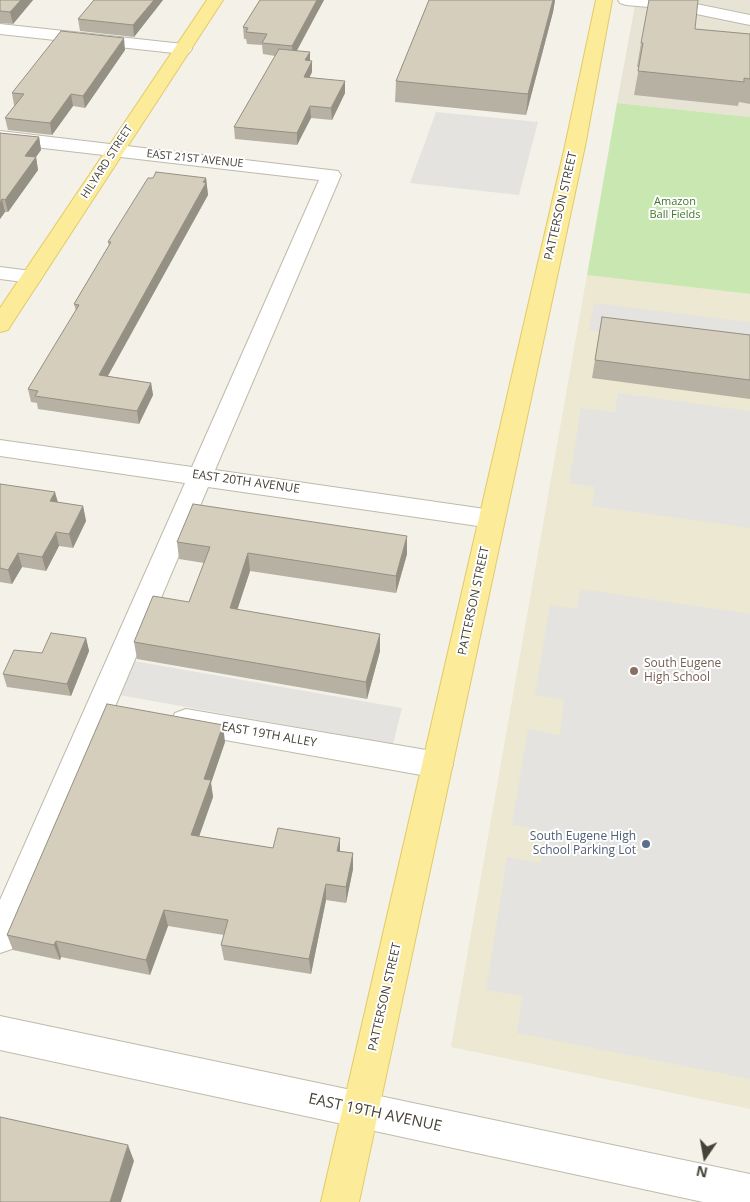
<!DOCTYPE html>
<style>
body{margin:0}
#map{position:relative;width:750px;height:1202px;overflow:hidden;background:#f3f1e8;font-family:"Open Sans",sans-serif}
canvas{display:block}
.north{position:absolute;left:680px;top:1132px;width:50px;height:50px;-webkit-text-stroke:4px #fff;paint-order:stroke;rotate:192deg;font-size:14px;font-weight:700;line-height:20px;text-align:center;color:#474237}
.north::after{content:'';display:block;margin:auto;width:18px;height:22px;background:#474237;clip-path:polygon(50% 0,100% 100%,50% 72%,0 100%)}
</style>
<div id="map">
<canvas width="750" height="1202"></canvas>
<div class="north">N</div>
</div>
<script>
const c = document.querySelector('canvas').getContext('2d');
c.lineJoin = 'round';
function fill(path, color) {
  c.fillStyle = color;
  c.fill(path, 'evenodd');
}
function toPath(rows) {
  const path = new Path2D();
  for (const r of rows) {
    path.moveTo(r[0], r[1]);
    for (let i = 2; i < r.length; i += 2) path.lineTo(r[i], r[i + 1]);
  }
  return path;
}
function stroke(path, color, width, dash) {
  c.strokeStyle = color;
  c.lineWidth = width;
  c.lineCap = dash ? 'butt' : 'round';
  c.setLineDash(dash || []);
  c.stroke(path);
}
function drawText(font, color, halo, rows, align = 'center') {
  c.font = font + ' "Open Sans",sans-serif';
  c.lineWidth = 4;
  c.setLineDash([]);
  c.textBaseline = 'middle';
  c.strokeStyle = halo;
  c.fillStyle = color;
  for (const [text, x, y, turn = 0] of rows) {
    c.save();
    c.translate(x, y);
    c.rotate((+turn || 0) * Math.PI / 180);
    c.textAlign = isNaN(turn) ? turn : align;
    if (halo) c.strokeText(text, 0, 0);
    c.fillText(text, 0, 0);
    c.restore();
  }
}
const residential = toPath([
 [636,0,750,0,750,117,617,103]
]);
const education = toPath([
 [587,275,750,294,750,1109,451,1047]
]);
const green = toPath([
 [617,103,750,117,750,294,587,275]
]);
const parking = toPath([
 [436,112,538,122,519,195,410,183],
 [594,303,750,322,750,351,589,330],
 [618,393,750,411,750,528,592,506,595,487,569,483,581,408,615,412],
 [581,589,750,614,750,1079,517,1033,522,996,486,990,507,857,540,863,545,831,512,825,528,729,560,735,564,700,535,695,550,605,577,609],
 [134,661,402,708,393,744,119,695]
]);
const minor = toPath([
 [618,0,677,0,750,15,750,25,672,9,626,5,620,3,618,0],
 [0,24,183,44,189,45,192,49,189,53,183,54,0,34,0,24],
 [0,131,338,171,341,175,215,470,492,510,501,513,505,519,501,525,492,528,208,487,17,938,12,949,0,953,0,900,185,483,0,456,0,440,192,467,319,180,0,143,0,131],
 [0,267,39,272,42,277,39,282,31,283,0,279,0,267],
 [186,709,438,752,449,756,453,765,449,774,438,778,186,733,175,729,171,721,175,713,186,709],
 [0,1016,750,1174,750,1202,703,1202,0,1050,0,1016]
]);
const major = toPath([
 [207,0,223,0,11,325,8,330,0,332,0,308,207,0],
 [596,0,612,0,585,146,359,1202,321,1202,565,146,596,0]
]);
const wall = toPath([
 [0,0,33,0,13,24,0,23],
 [94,0,163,0,134,37,80,31,78,19],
 [260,0,324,0,296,50,310,61,312,72,309,78,345,93,332,120,311,118,297,145,235,139,234,127,275,56,263,54,262,45,247,44,246,39,244,39,243,27],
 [429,0,555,0,553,12,526,115,395,102,396,81],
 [695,29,750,34,750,104,739,102,738,106,634,95,639,67,637,67,641,43],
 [125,50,85,108,73,106,52,135,8,130,5,118,15,105,14,105,12,93],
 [0,133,39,137,41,150,36,157,38,170,8,212,5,212,0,219],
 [153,178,206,178,208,195,108,376,151,383,153,395,139,424,38,409,37,403,31,402,28,389,76,311,74,304,109,246,108,242],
 [602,317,750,335,750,399,592,378],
 [0,484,58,503,83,506,86,521,73,548,59,546,46,571,22,567,12,584,0,582],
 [177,542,407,554,396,593,250,571,237,610,380,634,380,651,367,699,137,659,134,642,189,602,204,563,179,559],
 [86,638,89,651,71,696,7,687,3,674,42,653],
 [225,742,211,783,213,797,199,836,273,848,340,851,353,853,353,869,346,903,326,900,311,974,224,960,221,945,224,935,168,926,150,975,61,957,60,960,13,950,7,935]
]);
const shadedWall = toPath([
 [21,0,33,0,13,24,10,12],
 [154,0,163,0,134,37,133,25],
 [317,0,324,0,293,58,292,46],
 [553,0,555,0,553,12,526,115,528,94],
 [124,38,125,50,85,108,83,96],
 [310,52,310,63,312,61,312,72,304,89,304,77,305,60],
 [345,81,345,93,332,120,331,108],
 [71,94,73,106,52,135,50,123],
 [310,106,311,118,297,145,297,133],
 [39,137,41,150,28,168,25,156],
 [36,157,38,170,8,212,5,200],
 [206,178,208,195,101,388,99,375],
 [2,199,5,212,0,219,0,203],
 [151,383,153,395,139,424,137,411],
 [55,492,59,506,50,501],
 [83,506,86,521,73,548,69,534],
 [56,532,59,546,46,571,42,557],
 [407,536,407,554,396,593,396,576],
 [18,553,22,567,12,584,8,570],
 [248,553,250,571,232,626,230,608],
 [380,634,380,651,367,699,366,682],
 [86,638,89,651,71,696,67,684],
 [223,725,225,742,211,783,213,797,194,851,191,835,204,779],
 [340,838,340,854,337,851],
 [353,853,353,869,346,903,346,887],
 [326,884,326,900,311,974,309,959],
 [164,910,168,926,150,975,146,960],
 [56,941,61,957,60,960,54,945],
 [128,1145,134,1161,121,1202,110,1202]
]);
const building = toPath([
 [0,0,21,0,10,12,0,11,0,0],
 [94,0,154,0,133,25,78,19,94,0],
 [260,0,317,0,292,46,262,43,267,34,246,32,248,28,243,27,260,0],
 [429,0,553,0,528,94,396,81,429,0],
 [649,0,698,0,695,29,750,34,750,79,744,78,744,82,638,71,643,43,641,43,649,0],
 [61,31,124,38,83,96,71,94,50,123,5,118,24,94,12,93,61,31],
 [279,49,310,52,305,60,312,61,304,77,345,81,331,108,310,106,297,133,234,127,279,49],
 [0,133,39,137,25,156,36,157,5,200,2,199,0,203,0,133],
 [156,172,206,178,203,182,206,183,99,375,151,383,137,411,35,396,38,391,28,389,79,305,74,304,111,242,108,242,148,178,153,178,156,172],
 [602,317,750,335,750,380,595,360,602,317],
 [0,484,55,492,50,501,83,506,69,534,56,532,42,557,18,553,8,570,0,568,0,484],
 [193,504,407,536,396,576,248,553,230,608,380,634,366,682,134,642,153,596,189,602,210,547,177,542,193,504],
 [51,633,86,638,67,684,3,674,14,650,42,653,51,633],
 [107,704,223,725,204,779,211,780,191,835,273,848,278,828,340,838,337,851,353,853,346,887,326,884,309,959,221,945,228,920,164,910,146,960,56,941,54,945,7,935,107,704],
 [0,1117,128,1145,110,1202,0,1202,0,1117]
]);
const markers = [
 [634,671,5,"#8d6e63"],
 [646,844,5,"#5c6f8a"]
];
const farStreetnames = [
 ["EAST 21ST AVENUE",195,159,6],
 ["HILYARD STREET",107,162,-57]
];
const farParknames = [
 ["Amazon",675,202],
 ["Ball Fields",675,215]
];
const streetNames = [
 ["PATTERSON STREET",561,206,-77],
 ["EAST 20TH AVENUE",246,482,8],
 ["PATTERSON STREET",474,601,-78],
 ["EAST 19TH ALLEY",269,735,10],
 ["PATTERSON STREET",385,997,-77]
];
const educationNames = [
 ["South Eugene",644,664],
 ["High School",644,678]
];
const serviceNames = [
 ["South Eugene High",636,837],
 ["School Parking Lot",636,851]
];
const nearStreetnames = [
 ["EAST 19TH AVENUE",375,1113,12]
];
fill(residential, '#e7e4d6');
fill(education, '#ece8d2');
fill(green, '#c9e7b1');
fill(parking, '#e5e3df');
stroke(minor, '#bfbaaa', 2);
stroke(major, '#e1cb68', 2);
fill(minor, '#fff');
fill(major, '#fceb98');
fill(wall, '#b7b1a3');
fill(shadedWall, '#959084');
fill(building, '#d5cebd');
stroke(building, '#959084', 1);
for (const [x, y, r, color] of markers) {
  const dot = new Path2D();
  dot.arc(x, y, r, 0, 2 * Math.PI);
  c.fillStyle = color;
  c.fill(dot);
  stroke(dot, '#fff', 2);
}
drawText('11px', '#474237', '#fff', farStreetnames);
drawText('11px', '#3f782b', '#fff', farParknames);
drawText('12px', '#474237', '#fff', streetNames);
drawText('12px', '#785e54', '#fff', educationNames, 'left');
drawText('12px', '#4e5e75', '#fff', serviceNames, 'right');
drawText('15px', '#474237', '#fff', nearStreetnames);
</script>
